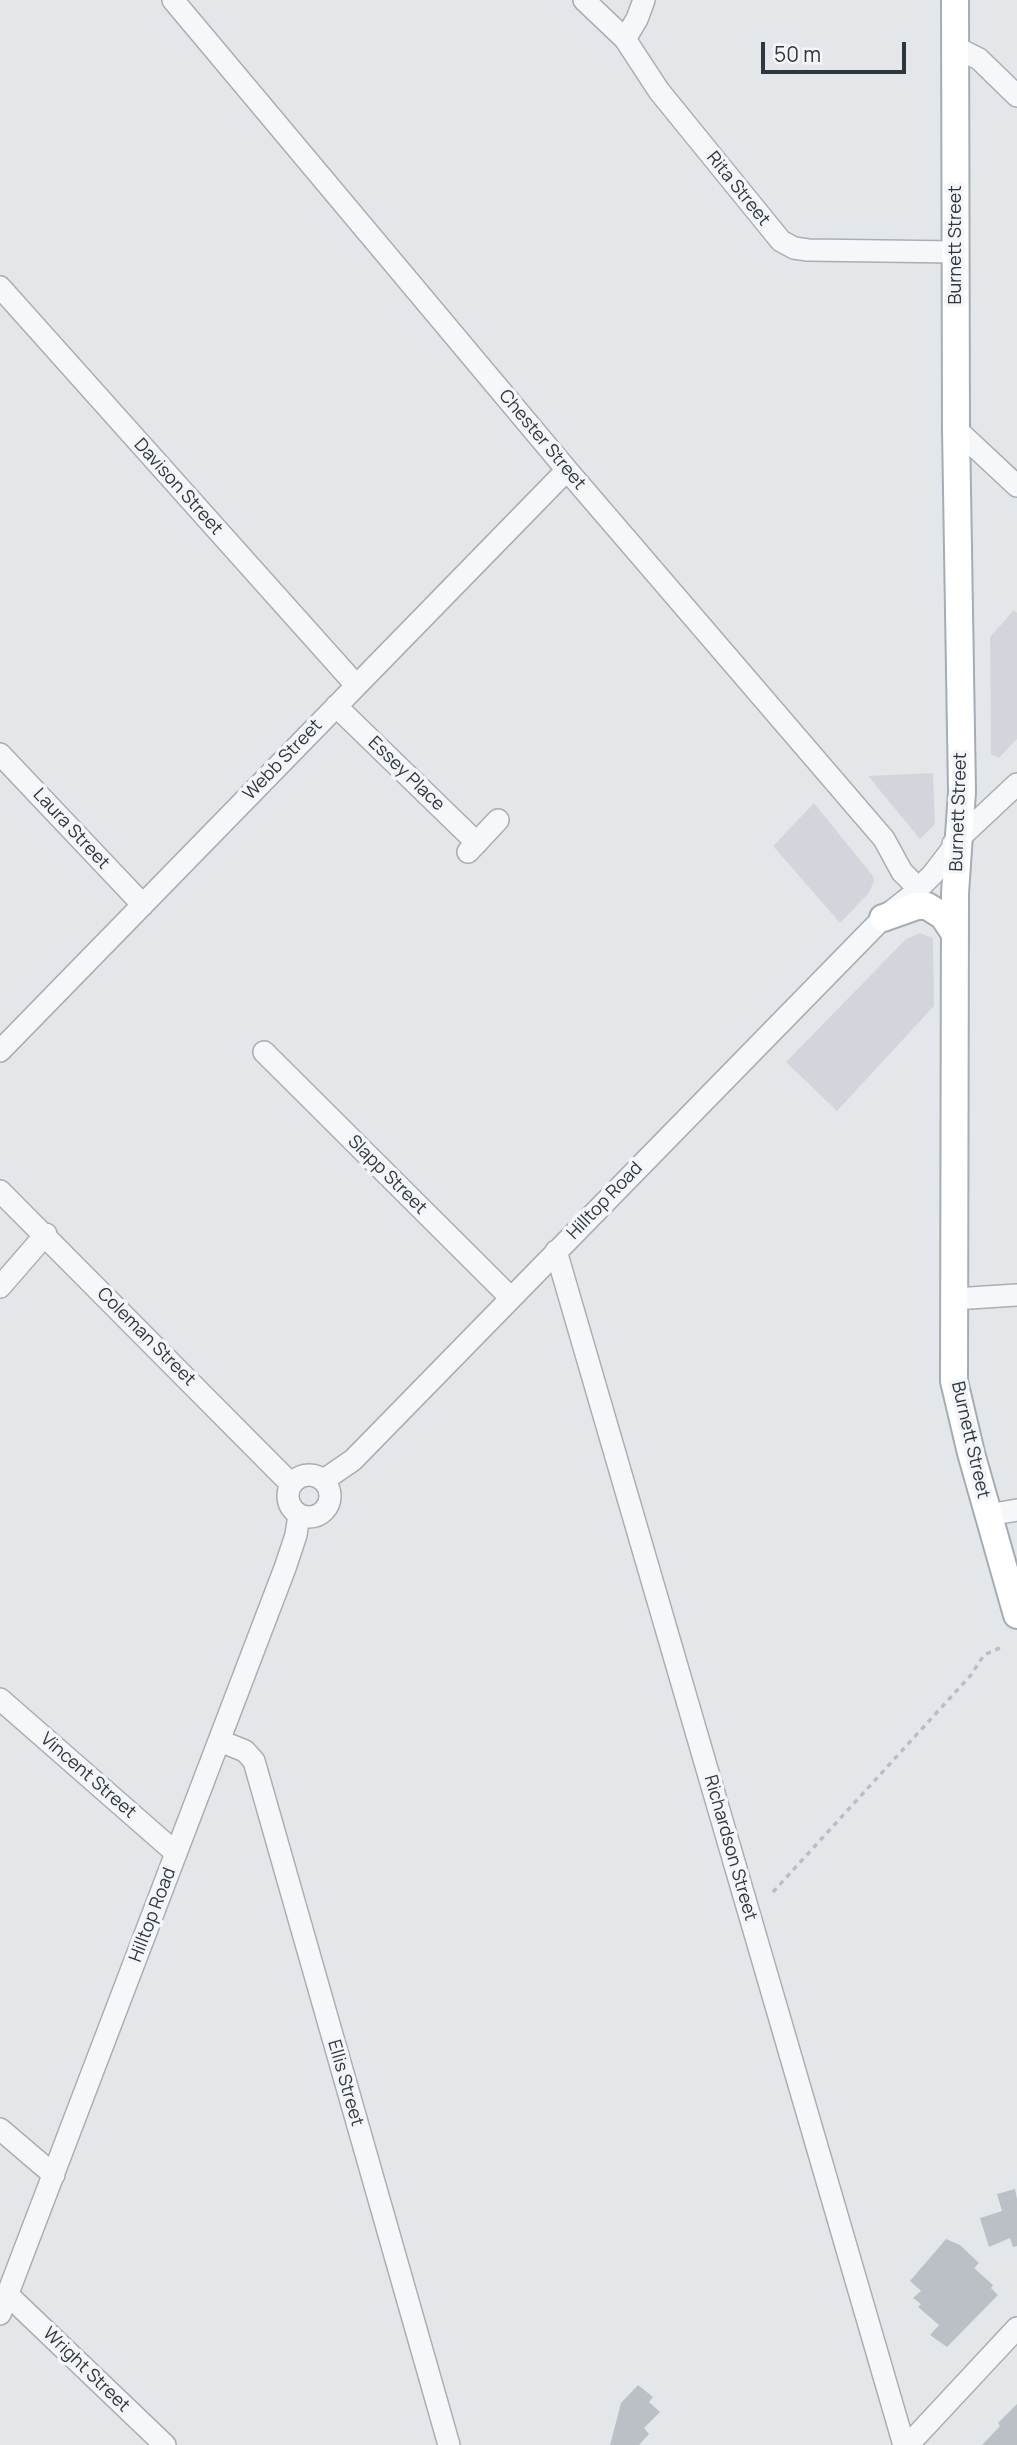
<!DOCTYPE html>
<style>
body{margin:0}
#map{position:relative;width:1017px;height:2445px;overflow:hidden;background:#e4e7ea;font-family:Manrope,sans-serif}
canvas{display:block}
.scale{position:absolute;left:761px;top:42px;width:145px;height:32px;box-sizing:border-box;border:4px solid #2d3641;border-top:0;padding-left:9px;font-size:21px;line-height:24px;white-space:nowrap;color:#2d3641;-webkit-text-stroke:5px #f3f5f8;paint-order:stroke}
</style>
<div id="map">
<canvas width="1017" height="2445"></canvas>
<div class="scale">50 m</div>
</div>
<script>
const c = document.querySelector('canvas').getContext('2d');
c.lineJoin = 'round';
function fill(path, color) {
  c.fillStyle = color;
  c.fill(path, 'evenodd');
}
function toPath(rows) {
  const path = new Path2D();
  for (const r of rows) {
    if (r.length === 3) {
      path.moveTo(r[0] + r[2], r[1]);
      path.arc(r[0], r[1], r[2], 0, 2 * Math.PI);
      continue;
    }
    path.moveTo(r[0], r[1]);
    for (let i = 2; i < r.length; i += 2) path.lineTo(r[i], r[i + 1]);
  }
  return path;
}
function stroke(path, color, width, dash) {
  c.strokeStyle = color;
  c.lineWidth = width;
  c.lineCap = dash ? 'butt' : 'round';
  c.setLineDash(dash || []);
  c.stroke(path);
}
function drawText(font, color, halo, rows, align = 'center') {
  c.font = font + ' Manrope,sans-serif';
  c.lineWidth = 7;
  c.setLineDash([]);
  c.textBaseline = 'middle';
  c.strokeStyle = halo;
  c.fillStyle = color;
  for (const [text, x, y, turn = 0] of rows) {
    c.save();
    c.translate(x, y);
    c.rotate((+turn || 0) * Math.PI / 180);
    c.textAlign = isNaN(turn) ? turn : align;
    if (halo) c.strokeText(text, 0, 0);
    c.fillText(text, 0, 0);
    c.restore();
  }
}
const built = toPath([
 [1014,610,1017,613,1017,739,999,758,991,754,990,637],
 [933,773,935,824,920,839,868,776],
 [814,803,873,876,874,881,869,893,840,923,773,846],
 [920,933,933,938,934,1006,837,1111,786,1062,906,939]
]);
const building = toPath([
 [1015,2189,1017,2199,1017,2246,1013,2247,1010,2238,989,2247,980,2218,1002,2211,997,2194],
 [946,2239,960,2245,979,2263,974,2268,993,2285,991,2288,998,2295,947,2347,930,2335,939,2325,918,2307,921,2304,913,2298,921,2291,910,2281],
 [638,2385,653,2397,649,2402,660,2412,644,2428,649,2434,639,2445,610,2445,621,2403],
 [1017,2404,1017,2445,982,2445,1000,2426,998,2423]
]);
const path = toPath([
 [773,1892,971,1675,984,1655,1004,1646]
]);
const minor = toPath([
 [173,0,567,470,884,839,902,872,910,880],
 [584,0,625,39,659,91,781,241,794,248,808,250,956,252],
 [625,39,637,19,644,0],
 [955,47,979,59,1017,96],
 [0,287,356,685],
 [956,429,1017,486],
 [336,706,477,843],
 [0,754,143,905],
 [953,844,1017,784],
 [468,852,498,820],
 [0,1051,567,470],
 [264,1052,511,1298],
 [0,1191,291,1484],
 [556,1251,904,2445],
 [0,1287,46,1234],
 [954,1299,1017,1295],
 [309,1496,21],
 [324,1480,353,1460,883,918,911,896,933,874,959,840],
 [988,1515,1017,1510],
 [0,1699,176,1853],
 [220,1741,245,1751,254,1761,449,2445],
 [0,2129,54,2175],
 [7,2294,165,2445],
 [0,2314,285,1568,296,1535,299,1515],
 [908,2445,1017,2328]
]);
const major = toPath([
 [955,0,956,429,962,792,955,893,954,1381,971,1453,1017,1615],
 [883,918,917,906,927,906,943,916,955,934]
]);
const streetNames = [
 ["Rita Street",738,189,51],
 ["Burnett Street",956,245,-90],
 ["Chester Street",542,440,50],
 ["Davison Street",178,487,48],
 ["Webb Street",283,760,-46],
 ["Essey Place",406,774,44],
 ["Burnett Street",959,812,-88],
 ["Laura Street",71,829,47],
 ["Slapp Street",387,1175,45],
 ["Hilltop Road",605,1201,-46],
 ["Coleman Street",146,1337,45],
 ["Burnett Street",970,1440,77],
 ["Vincent Street",88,1776,41],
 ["Richardson Street",730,1848,74],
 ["Hilltop Road",153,1915,-69],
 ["Ellis Street",345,2083,74],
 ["Wright Street",86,2370,44]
];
fill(built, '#d2d6dc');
fill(building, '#bbc0c7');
stroke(minor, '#a9aeb4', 24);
stroke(major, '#a4acb5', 30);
stroke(path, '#babdc2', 3.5, [5, 5]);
stroke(minor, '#f6f7f9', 21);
stroke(major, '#fff', 26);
drawText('18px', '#2d3641', '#f3f5f8', streetNames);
</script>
